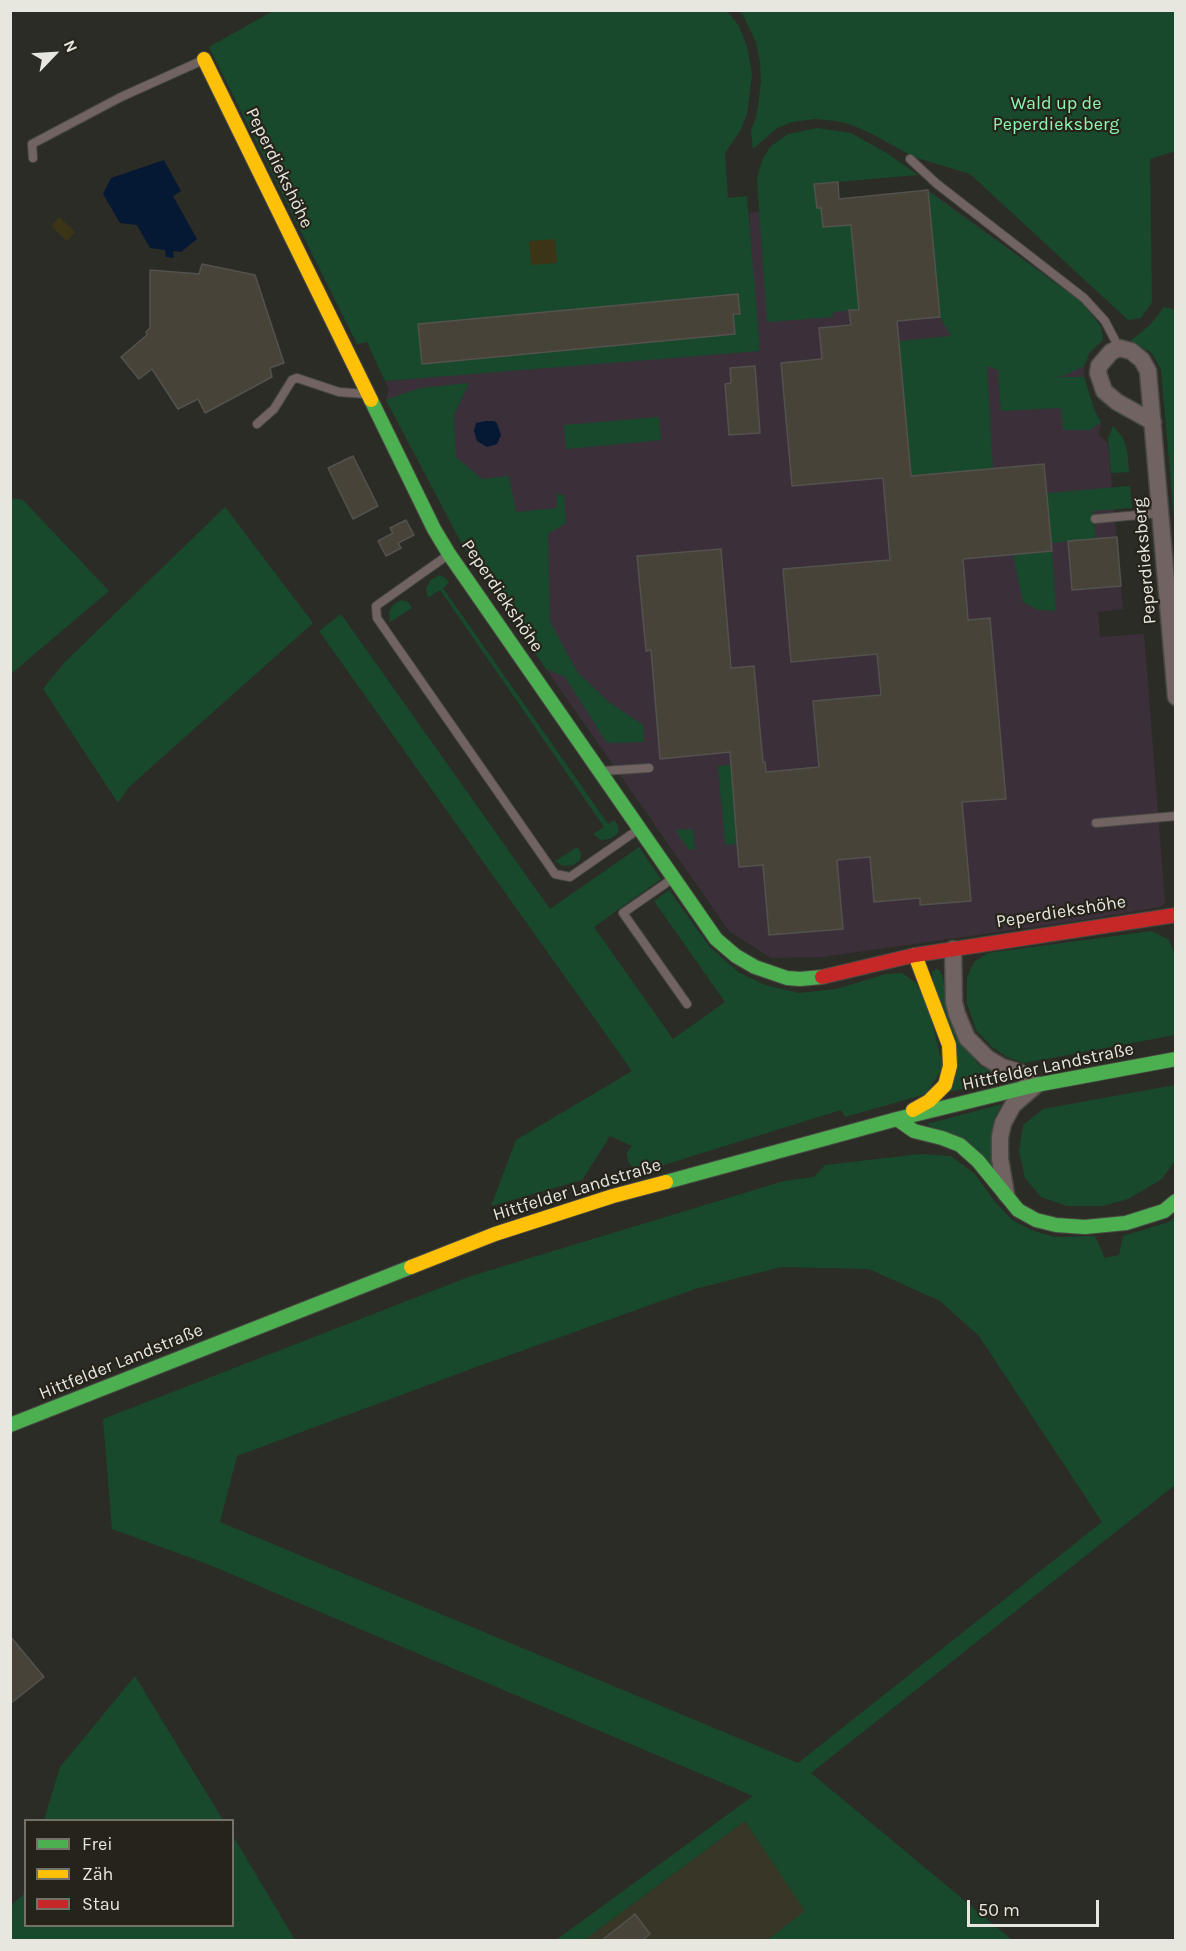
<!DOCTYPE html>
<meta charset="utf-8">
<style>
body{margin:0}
#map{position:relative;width:1186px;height:1951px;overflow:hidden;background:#2c2c26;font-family:Karla,sans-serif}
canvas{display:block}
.frame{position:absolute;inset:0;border:12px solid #e7e6df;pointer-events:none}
.legend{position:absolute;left:24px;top:1819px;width:210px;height:108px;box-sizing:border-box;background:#26241a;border:2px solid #737269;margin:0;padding:8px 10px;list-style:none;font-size:18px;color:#e7e6df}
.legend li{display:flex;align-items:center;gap:12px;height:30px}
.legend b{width:30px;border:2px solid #737269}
.north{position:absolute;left:24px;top:24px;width:60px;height:60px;-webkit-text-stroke:4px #26241a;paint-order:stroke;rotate:65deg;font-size:16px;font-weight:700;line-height:24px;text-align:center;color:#e7e6df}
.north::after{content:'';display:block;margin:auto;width:21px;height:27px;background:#e7e6df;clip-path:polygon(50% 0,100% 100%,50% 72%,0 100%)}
.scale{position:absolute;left:967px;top:1900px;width:132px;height:27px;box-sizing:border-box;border:3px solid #e7e6df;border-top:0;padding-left:8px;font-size:18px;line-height:21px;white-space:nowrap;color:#e7e6df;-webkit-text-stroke:4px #26241a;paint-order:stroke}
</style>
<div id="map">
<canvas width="1186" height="1951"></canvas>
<div class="frame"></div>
<ul class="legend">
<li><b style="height:8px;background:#4caf50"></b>Frei</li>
<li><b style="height:8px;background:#ffc107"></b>Zäh</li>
<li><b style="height:8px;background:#c62828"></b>Stau</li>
</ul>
<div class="north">N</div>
<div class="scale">50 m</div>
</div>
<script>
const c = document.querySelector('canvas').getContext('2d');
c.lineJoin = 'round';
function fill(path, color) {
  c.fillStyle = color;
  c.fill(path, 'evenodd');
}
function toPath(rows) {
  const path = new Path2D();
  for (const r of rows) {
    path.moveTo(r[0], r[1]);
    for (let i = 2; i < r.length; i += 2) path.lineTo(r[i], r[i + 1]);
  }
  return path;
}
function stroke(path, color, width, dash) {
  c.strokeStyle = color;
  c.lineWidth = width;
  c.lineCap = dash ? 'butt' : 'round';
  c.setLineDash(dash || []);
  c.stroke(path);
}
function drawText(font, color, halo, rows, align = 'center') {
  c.font = font + ' Karla,sans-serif';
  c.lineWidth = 4.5;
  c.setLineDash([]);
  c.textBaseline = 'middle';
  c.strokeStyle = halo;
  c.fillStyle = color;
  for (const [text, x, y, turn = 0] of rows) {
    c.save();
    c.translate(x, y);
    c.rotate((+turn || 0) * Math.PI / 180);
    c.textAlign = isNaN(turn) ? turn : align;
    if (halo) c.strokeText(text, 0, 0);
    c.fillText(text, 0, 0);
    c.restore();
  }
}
const built = toPath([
 [745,1821,806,1911,767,1940,584,1940]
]);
const education = toPath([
 [928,190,1082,302,1101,327,1103,340,1090,352,1084,366,1084,377,1095,412,1101,422,1099,435,1108,444,1123,609,1098,612,1100,637,1144,634,1165,902,1160,907,1090,919,822,957,771,958,729,931,546,669,462,544,386,400,389,389,385,381,413,379,752,261,749,213,848,198]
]);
const green = toPath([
 [273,11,727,11,739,26,747,47,752,74,747,114,740,131,725,153,728,198,747,196,760,351,385,381,367,342,357,344,209,47],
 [739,11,1175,11,1175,151,1150,159,1152,302,1141,318,1128,320,970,174,914,157,872,134,852,125,836,121,815,119,792,122,777,128,753,149,751,130,756,118,759,99,761,81,760,62,756,42,743,15],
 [817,128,851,133,885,152,918,175,814,184,817,208,821,208,823,227,851,225,859,310,833,312,833,317,767,322,757,180,759,171,763,158,771,146,788,134],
 [928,191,1082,302,1101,327,1103,340,1090,352,1084,366,1066,375,1054,377,1084,377,1095,412,1101,422,1090,430,1063,430,1061,408,1001,411,998,370,987,366,993,469,911,476,899,341,951,336,940,317],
 [1164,307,1174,309,1176,331,1175,529,1161,369,1151,352,1129,342,1150,325],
 [469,383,454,415,456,457,482,479,509,476,516,512,557,508,557,494,564,495,566,523,548,534,550,622,578,673,610,703,643,725,644,742,607,743,565,677,546,669,462,544,386,400,420,388],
 [659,417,661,440,566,449,564,425],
 [1113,426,1122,436,1127,450,1129,472,1111,473,1108,438],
 [1130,486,1132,508,1093,511,1096,539,1051,543,1047,493],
 [11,498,23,500,109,591,11,674],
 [225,507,313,623,129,787,118,803,43,689,65,662],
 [1052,551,1056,611,1038,610,1023,602,1013,555],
 [439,575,445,578,449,583,443,588,608,824,614,820,618,826,618,833,610,839,601,840,593,834,604,827,440,590,428,598,426,588,431,580],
 [401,600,408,602,412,608,390,622,389,612,393,605],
 [341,614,550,909,639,847,661,879,594,927,673,1039,725,1002,654,901,669,890,709,946,738,972,765,985,799,993,836,989,886,974,902,973,916,983,927,1002,943,1067,926,1094,845,1117,841,1110,641,1172,633,1168,628,1161,627,1152,632,1146,610,1136,582,1180,491,1206,516,1140,632,1071,319,631],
 [731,765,738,844,725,845,718,766],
 [693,829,695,849,689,850,675,830],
 [577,847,581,853,580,860,573,865,563,866,555,861],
 [1152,931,1169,940,1175,955,1175,1035,1024,1063,1007,1057,992,1047,976,1030,967,1003,967,978,974,962,988,953],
 [936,969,939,970,943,977,951,1021,961,1043,980,1066,1005,1078,949,1092,932,972],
 [1175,1085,1175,1161,1162,1179,1128,1199,1103,1206,1067,1206,1041,1197,1025,1178,1019,1151,1023,1125,1043,1109],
 [1002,1104,995,1117,992,1133,992,1152,995,1169,927,1124],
 [920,1154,951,1156,975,1174,995,1202,1012,1220,1031,1230,1055,1237,1095,1236,1105,1258,1119,1255,1123,1236,1169,1222,1175,1217,1175,1485,811,1773,1012,1940,767,1940,805,1911,745,1821,584,1940,556,1940,753,1796,205,1563,112,1529,103,1419,471,1276,784,1181,814,1177,825,1165],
 [781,1267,869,1269,940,1301,979,1336,1102,1522,798,1763,220,1522,237,1456,479,1366,695,1289],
 [135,1676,223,1820,44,1820,60,1767],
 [233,1836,295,1940,11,1940,11,1905,23,1895,25,1887,26,1926,232,1926]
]);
const sand = toPath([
 [59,217,75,232,67,241,51,226],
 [555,239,557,263,531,265,529,241]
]);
const water = toPath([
 [164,160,181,191,173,196,197,239,181,252,173,251,174,258,166,257,165,250,150,248,137,225,120,223,103,194,111,178],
 [486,421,494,421,497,423,501,435,497,444,487,447,477,441,474,431,476,423]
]);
const building = toPath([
 [838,182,839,199,928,190,940,317,897,321,911,476,1044,464,1052,551,963,559,968,620,990,618,1006,799,962,802,971,901,920,905,920,898,874,902,870,857,837,860,843,929,769,935,763,865,739,867,730,752,660,759,651,650,646,651,637,556,721,549,731,668,754,666,763,762,765,762,766,772,819,767,813,701,881,695,877,654,791,662,783,569,890,560,883,478,792,486,781,363,822,359,819,328,851,325,849,310,859,310,851,225,823,227,821,208,817,208,814,184,838,182],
 [202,264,255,275,284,363,270,368,272,377,205,413,198,399,178,409,152,369,139,379,121,357,147,335,146,332,150,328,150,270,199,274,202,264],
 [738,294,740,314,733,314,735,334,422,364,418,324,738,294],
 [755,366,760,433,729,435,725,384,731,383,730,368,755,366],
 [353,456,378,506,353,519,328,468,353,456],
 [406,520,414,535,398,543,401,548,386,556,378,541,393,533,390,528,406,520],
 [1117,537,1121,586,1072,590,1068,541,1117,537],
 [10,1636,44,1677,10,1704,10,1636],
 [635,1914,650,1934,641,1941,601,1941,635,1914]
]);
const lane = toPath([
 [33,158,32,144,121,97,201,61],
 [910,159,937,184,1084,298,1105,321,1119,348],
 [257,424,274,409,292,380,297,378,339,392,365,394],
 [1095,519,1160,513],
 [448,555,376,606,377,618,555,874,570,877,636,831],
 [602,771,649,768],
 [1096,823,1176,816],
 [672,879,623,913,687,1004]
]);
const street = toPath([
 [1153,422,1117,402,1104,391,1098,373,1099,366,1111,352,1119,348,1131,351,1142,360,1148,371,1176,697],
 [953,949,954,1002,957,1014,967,1038,987,1058,1002,1067,1019,1072,1036,1085,1013,1105,1003,1123,1000,1137,1000,1159,1006,1194]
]);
const fast = toPath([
 [371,400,434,529,449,554,716,939,736,956,755,967,787,978,800,979,822,977],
 [897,1119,914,1131,942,1138,960,1145,978,1161,1018,1210,1036,1220,1056,1225,1085,1227,1126,1223,1164,1211,1176,1201],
 [666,1182,897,1119,1036,1085,1176,1059],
 [10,1425,411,1267]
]);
const slow = toPath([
 [204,59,371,400],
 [913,1110,929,1101,945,1085,950,1066,949,1045,915,955],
 [411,1267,495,1234,613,1196,666,1182]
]);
const jam = toPath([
 [822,977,915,955,1176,915]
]);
const parkNames = [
 ["Wald up de",1056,104],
 ["Peperdieksberg",1056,125]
];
const streetNames = [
 ["Peperdiekshöhe",279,168,64],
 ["Peperdieksberg",1145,561,-95],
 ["Peperdiekshöhe",502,596,56],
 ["Peperdiekshöhe",1061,912,-9],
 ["Hittfelder Landstraße",1048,1067,-12],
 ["Hittfelder Landstraße",577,1190,-17],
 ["Hittfelder Landstraße",121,1362,-22]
];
fill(built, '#383627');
fill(education, '#3b2f3a');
fill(green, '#18492c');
fill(sand, '#3b3416');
fill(water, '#061934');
fill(building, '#484339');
stroke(building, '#53524e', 1.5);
stroke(lane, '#494944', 10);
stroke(street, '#494944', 19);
stroke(fast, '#494944', 16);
stroke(slow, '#494944', 16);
stroke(jam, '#494944', 16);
stroke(lane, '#726363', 8);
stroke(street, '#726363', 16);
stroke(fast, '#4caf50', 14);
stroke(slow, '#ffc107', 14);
stroke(jam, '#c62828', 14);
drawText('18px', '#8cf7b2', '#26241a', parkNames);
drawText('18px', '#e7e6df', '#26241a', streetNames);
</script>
